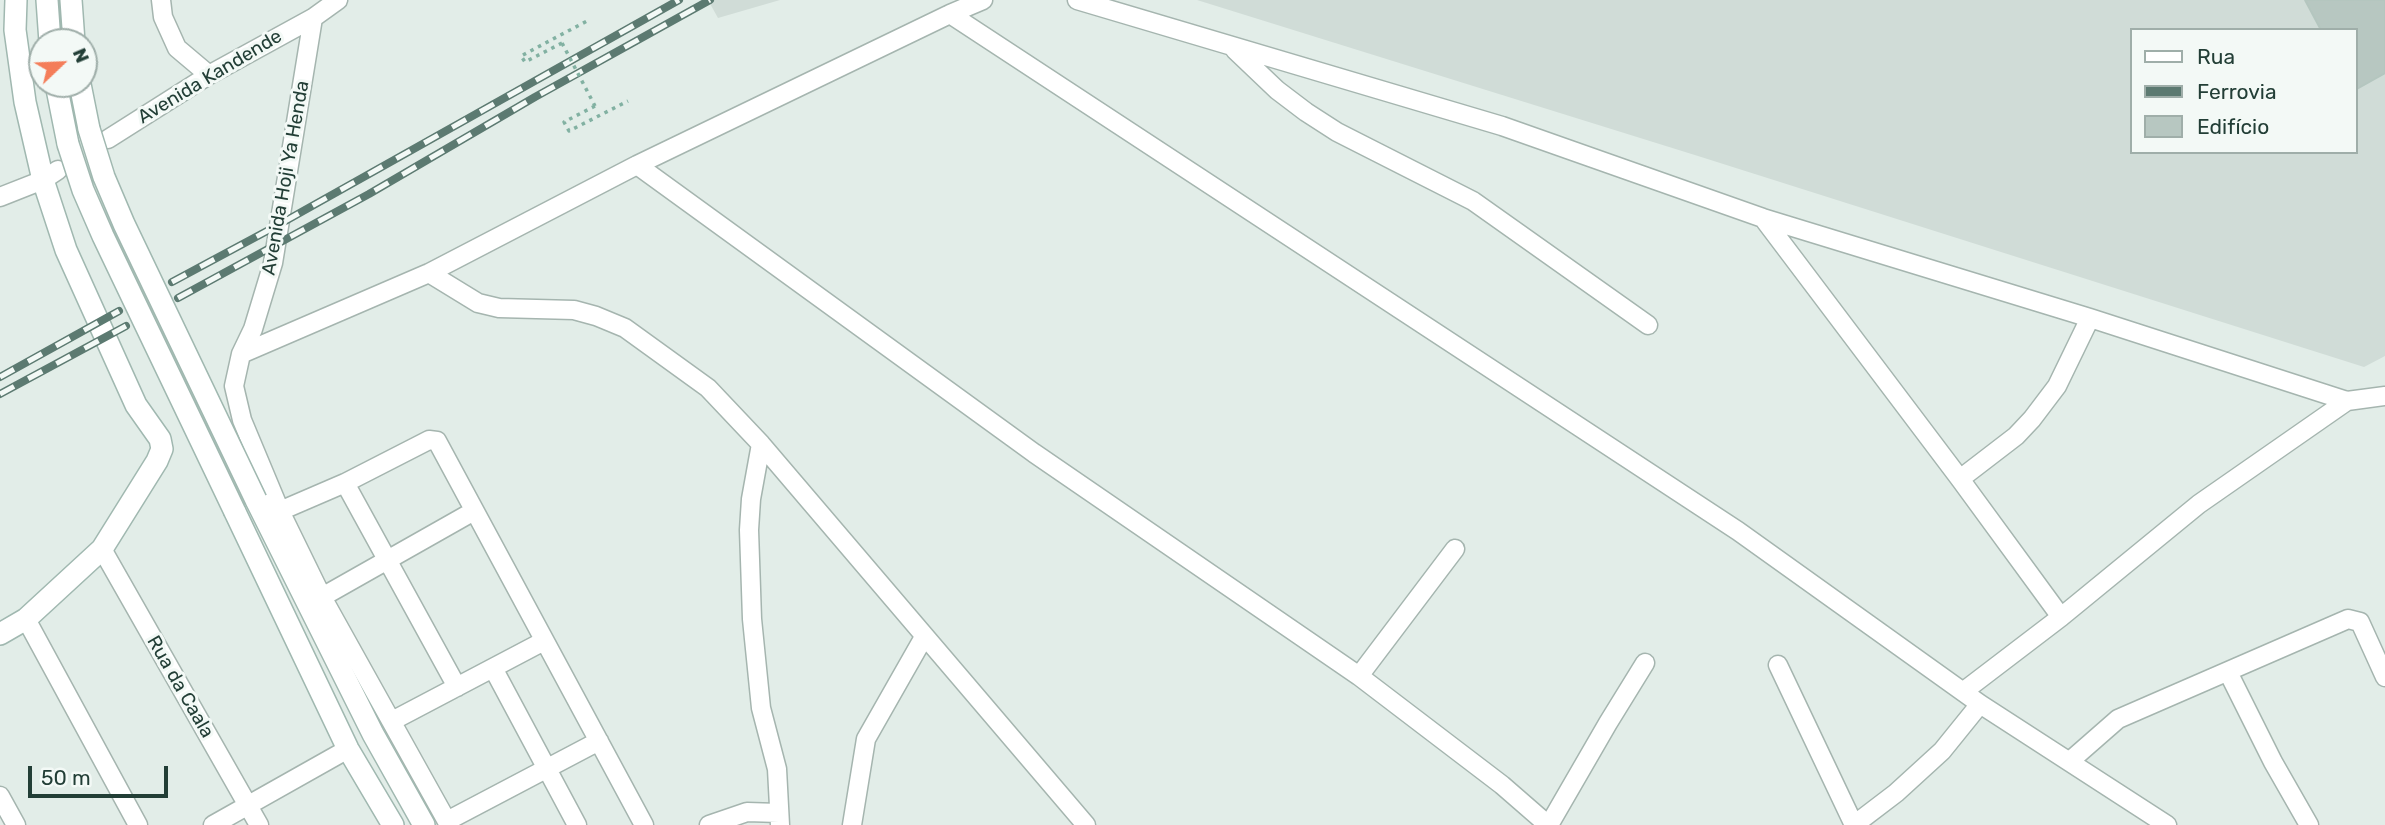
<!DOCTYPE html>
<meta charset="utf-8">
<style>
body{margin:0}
#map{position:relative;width:2385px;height:825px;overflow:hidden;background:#e2ede8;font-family:Rubik,sans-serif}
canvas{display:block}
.legend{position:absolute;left:2130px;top:28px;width:228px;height:126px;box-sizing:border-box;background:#f3f9f6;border:2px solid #9faea9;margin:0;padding:9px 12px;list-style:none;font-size:21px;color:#223e36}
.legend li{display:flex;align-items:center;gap:14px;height:35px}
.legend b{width:35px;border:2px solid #9faea9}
.north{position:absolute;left:28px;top:28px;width:70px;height:70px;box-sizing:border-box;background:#f3f9f6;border:2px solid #9faea9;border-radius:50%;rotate:67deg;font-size:19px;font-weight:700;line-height:28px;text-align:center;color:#223e36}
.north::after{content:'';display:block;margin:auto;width:24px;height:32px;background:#f47d59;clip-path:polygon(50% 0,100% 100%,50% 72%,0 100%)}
.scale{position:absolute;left:28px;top:766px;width:140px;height:32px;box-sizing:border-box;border:4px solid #223e36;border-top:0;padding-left:9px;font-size:21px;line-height:24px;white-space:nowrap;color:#223e36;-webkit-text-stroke:5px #f3f9f6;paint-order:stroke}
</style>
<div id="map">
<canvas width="2385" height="825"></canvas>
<ul class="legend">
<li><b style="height:9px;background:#fff"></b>Rua</li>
<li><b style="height:9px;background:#5c7a71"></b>Ferrovia</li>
<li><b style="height:19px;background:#b7c7c1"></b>Edifício</li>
</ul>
<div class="north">N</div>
<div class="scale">50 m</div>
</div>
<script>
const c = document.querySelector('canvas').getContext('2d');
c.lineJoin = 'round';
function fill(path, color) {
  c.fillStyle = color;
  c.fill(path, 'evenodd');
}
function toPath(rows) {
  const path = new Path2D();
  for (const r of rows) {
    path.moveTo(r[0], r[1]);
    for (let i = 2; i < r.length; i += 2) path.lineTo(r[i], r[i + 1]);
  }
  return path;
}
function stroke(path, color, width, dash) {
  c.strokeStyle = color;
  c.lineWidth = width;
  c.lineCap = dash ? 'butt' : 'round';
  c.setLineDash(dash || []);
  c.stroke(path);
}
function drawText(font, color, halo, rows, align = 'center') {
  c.font = font + ' Rubik,sans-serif';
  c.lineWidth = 6;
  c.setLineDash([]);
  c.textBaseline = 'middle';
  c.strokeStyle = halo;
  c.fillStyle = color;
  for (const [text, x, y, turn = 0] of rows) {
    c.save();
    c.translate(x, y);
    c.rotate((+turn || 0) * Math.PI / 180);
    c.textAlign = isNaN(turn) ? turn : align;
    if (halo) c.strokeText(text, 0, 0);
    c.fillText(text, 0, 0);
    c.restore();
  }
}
const built = toPath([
 [708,0,780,0,718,18],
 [1197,0,2385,0,2385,356,2364,367,1698,156],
 [2131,30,2355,30,2355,152,2131,152]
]);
const building = toPath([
 [2305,0,2385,0,2385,73,2355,90,2355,30,2321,30,2305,0]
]);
const path = toPath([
 [562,43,525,62,521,56,587,21],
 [595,106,564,122,569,131,628,101]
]);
const street = toPath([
 [161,0,163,17,177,48,209,75],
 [1077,0,1502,126,1763,218,2090,318,2347,401,2385,396],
 [950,14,1738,531,1980,704,2167,825],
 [313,18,273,263,253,329,241,354,234,386,242,420,280,511,322,597,449,825],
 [1235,50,1277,90,1306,112,1337,132,1473,201,1648,325],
 [108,139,209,75,313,18,338,0],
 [637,165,1034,453,1359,676,1502,785,1548,825],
 [0,197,43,180,58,170],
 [1763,218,1960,479,2061,617],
 [429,273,478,303,499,308,574,310,596,316,625,328,708,388,761,444,1086,825],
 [241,354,429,273,637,165,950,14,983,0],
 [761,444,751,499,749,530,752,619,761,708,777,769,780,825],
 [1960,479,2016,436,2032,419,2057,386,2090,318],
 [345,483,457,687],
 [280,511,345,483,429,440,437,441,644,825],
 [102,549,259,825],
 [322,597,474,511],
 [26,619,138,825],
 [1778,665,1854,825,1896,793,1942,751,1980,704],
 [493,668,577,825],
 [2228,672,2273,762,2309,825],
 [1359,676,1455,549],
 [1964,691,2061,617,2199,504,2347,401],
 [392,721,544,641],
 [2070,761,2118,719,2348,619,2360,622,2385,677],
 [0,796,16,825],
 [447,821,599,741],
 [213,825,348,749],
 [709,825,747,812,779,813],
 [852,825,866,739,924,637],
 [1549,825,1608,723,1645,663]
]);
const secondary = toPath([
 [47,0,50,42],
 [71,0,74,42],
 [56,84,68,144],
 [80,84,89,129],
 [256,500,373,734,424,825],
 [235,512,348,749,393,825],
 [0,634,26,619,102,549,157,461,162,449,160,439,136,405,66,250,43,180,25,102,15,30,16,0]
]);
const rail = toPath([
 [172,282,280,224,679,0],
 [178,298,369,194,535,97,710,0],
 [0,377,119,311],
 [0,394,126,326]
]);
const pathBridge = toPath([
 [562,43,595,106]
]);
const secondaryBridge = toPath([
 [89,129,104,177,124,224,256,500],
 [68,144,83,190,103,236,235,512]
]);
const streetNames = [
 ["Avenida Kandende",210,77,-31],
 ["Avenida Hoji Ya Henda",286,178,-80],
 ["Rua da Caala",180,687,60]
];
fill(built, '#d0dcd7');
fill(building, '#b7c7c1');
stroke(building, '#b4c6bf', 2);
stroke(street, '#a5b5af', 21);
stroke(secondary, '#a0b8b0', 24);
stroke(path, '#82b1a2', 3.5, [3.5, 5]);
stroke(street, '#fff', 18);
stroke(secondary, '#fff', 21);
stroke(rail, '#5c7a71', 8);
stroke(rail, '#f3f9f6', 5, [16]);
stroke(secondaryBridge, '#a0b8b0', 24, []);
stroke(pathBridge, '#82b1a2', 3.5, [3.5, 5]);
stroke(secondaryBridge, '#fff', 21);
drawText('19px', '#223e36', '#f3f9f6', streetNames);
</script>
